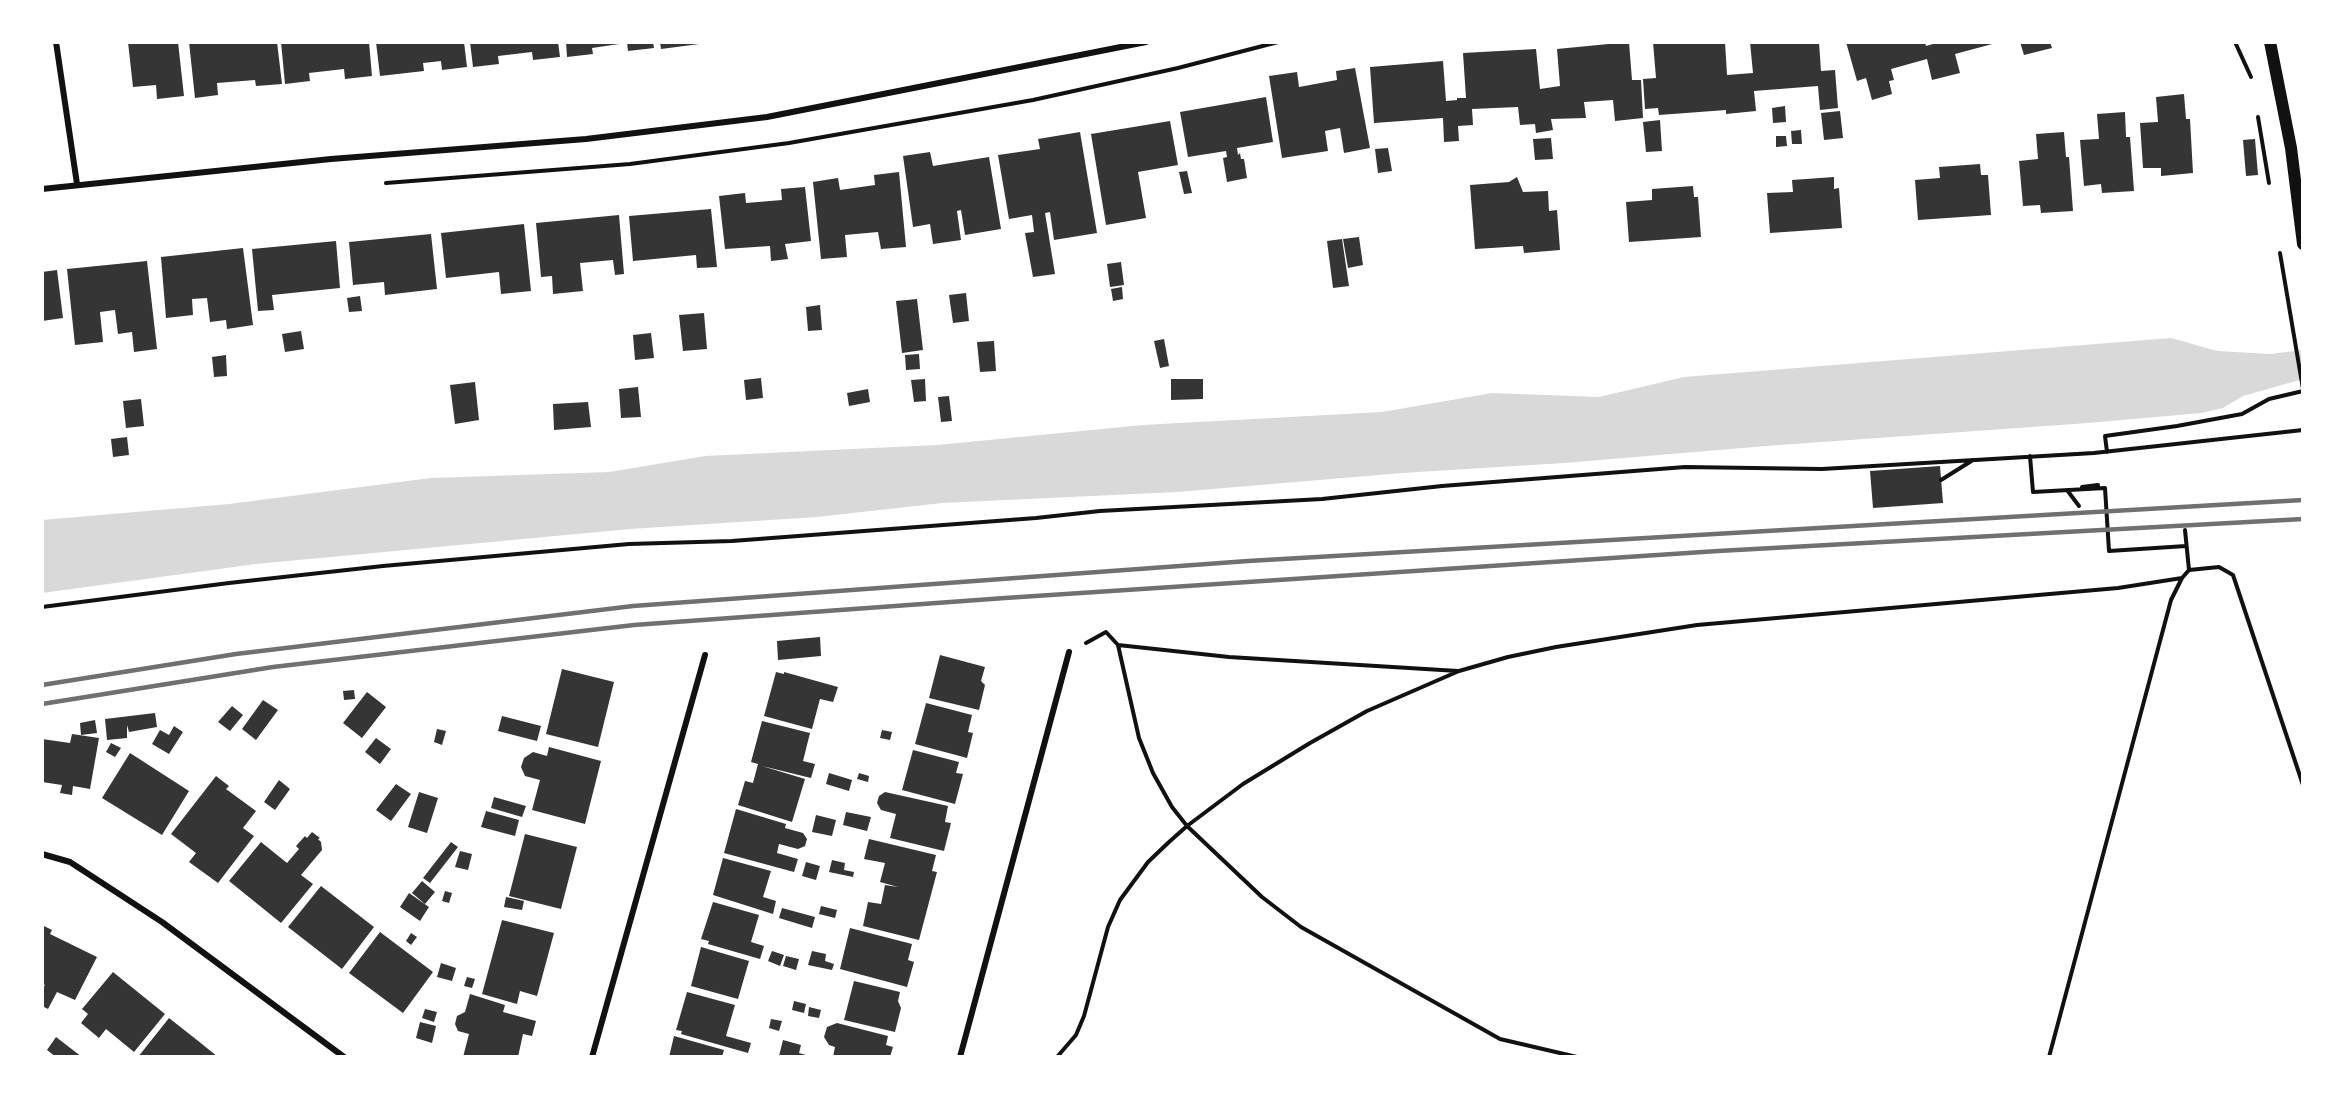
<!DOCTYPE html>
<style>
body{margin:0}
#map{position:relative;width:2345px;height:1099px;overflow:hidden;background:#fff;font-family:"DM Sans",sans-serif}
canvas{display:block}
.frame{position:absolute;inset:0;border:44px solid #fff;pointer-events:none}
</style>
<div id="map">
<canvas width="2345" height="1099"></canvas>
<div class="frame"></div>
</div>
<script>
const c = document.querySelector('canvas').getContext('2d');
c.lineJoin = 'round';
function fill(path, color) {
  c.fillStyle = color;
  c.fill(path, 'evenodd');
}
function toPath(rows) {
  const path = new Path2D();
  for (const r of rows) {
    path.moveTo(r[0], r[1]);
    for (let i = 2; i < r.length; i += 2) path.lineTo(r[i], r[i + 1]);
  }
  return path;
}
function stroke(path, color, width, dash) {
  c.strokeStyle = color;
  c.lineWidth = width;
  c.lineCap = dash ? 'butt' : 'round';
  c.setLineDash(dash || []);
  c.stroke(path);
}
const water = toPath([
 [2171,338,2217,351,2270,354,2303,350,2303,379,2243,396,2223,408,2201,413,2088,423,1766,446,1564,463,1402,473,1177,492,942,503,817,517,630,529,256,564,42,593,42,520,229,504,431,478,609,472,705,456,937,445,1143,425,1382,412,1492,393,1599,397,1684,377]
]);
const building = toPath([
 [128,42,178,42,184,96,157,99,156,85,133,87],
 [189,42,277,42,282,84,256,86,255,80,217,83,218,95,195,98],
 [281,42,369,42,372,76,345,79,344,69,309,73,310,81,285,84],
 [376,42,464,42,467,67,442,70,441,61,423,63,424,71,380,76],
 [470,42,558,42,560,57,533,60,532,52,498,56,499,64,473,67],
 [566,42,626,42,626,43,592,48,593,54,567,57],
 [627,42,653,42,654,48,628,51],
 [660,42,707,42,707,43,661,49],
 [1629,42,1632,80,1641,80,1643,118,1615,121,1613,100,1584,102,1586,118,1551,119,1553,130,1536,133,1535,124,1520,125,1518,107,1472,109,1473,125,1458,126,1459,141,1444,142,1443,118,1374,123,1370,67,1443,61,1446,101,1457,100,1457,98,1466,98,1463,53,1536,49,1540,89,1560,86,1557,49],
 [1653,42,1725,42,1727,75,1753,73,1750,42,1819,42,1821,71,1835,70,1838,108,1820,110,1818,86,1754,91,1756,111,1726,114,1726,110,1659,115,1658,108,1645,109,1643,79,1656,78],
 [1846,42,1925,42,1926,46,1940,42,1996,43,1955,54,1960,73,1932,80,1927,59,1891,69,1894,80,1889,81,1892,94,1872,100,1866,78,1857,81],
 [2020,42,2050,42,2052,48,2024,55],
 [1355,68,1370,148,1344,153,1340,128,1325,131,1328,151,1282,158,1269,76,1297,72,1299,87,1337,80,1336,71],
 [2184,94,2186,119,2190,119,2193,173,2161,176,2161,168,2143,168,2140,123,2158,122,2156,97],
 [1266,97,1273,142,1237,148,1238,155,1240,153,1241,159,1244,159,1247,178,1227,182,1223,158,1227,157,1226,151,1188,157,1180,112],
 [1785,106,1786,122,1773,123,1772,108],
 [1840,111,1843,138,1824,140,1821,113],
 [2125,112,2126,137,2130,137,2134,191,2102,193,2101,184,2084,186,2080,140,2099,139,2097,114],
 [1660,120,1662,151,1646,152,1643,122],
 [1170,121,1178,165,1138,172,1146,218,1106,225,1091,134],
 [1801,130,1802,144,1792,144,1791,131],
 [1080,132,1097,233,1054,240,1050,212,1045,213,1055,274,1033,277,1025,233,1034,232,1032,215,1009,219,998,155,1040,149,1038,139],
 [2064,132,2066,157,2069,157,2073,211,2041,213,2040,205,2023,206,2019,161,2038,159,2036,134],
 [1776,136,1786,136,1787,146,1776,147],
 [1551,138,1553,159,1535,160,1533,139],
 [2255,139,2258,175,2246,176,2243,140],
 [1388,148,1392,171,1378,173,1375,149],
 [930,152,933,166,989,157,1001,229,965,235,961,210,957,211,961,240,933,244,930,224,913,227,903,156],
 [1980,164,1981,175,1988,175,1991,215,1918,220,1915,180,1940,178,1939,167],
 [1187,171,1192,193,1184,194,1179,172],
 [899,172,906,247,881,249,878,232,845,235,847,257,821,259,813,182,838,178,840,190,875,185,874,175],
 [1517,177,1523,192,1548,191,1549,211,1557,210,1560,250,1524,253,1523,246,1475,249,1470,185,1509,182],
 [1834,177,1834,189,1839,188,1842,228,1770,233,1767,193,1793,192,1792,180],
 [1693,186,1694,197,1698,197,1701,237,1629,242,1626,202,1652,200,1652,189],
 [805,187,811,241,785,244,788,259,771,261,770,246,725,249,719,196,745,193,746,203,782,200,781,189],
 [711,209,717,267,697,268,696,255,633,261,629,216],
 [619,215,624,274,615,275,613,260,580,263,583,291,553,294,552,276,541,277,536,223],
 [524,224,531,291,501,294,499,272,446,278,441,233],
 [431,234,437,289,385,295,384,282,353,285,349,242],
 [1359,237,1363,265,1348,268,1343,239],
 [1342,239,1349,286,1333,288,1327,241],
 [336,241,340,288,272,295,274,310,258,311,252,249],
 [243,248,253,325,227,329,226,320,210,322,207,298,192,299,193,315,166,318,161,257],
 [147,261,157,349,134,352,132,332,118,334,115,310,100,312,103,342,75,345,67,269],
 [1121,262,1124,285,1110,287,1107,264],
 [57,270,63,318,42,321,42,272],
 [1122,287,1123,299,1113,301,1111,289],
 [966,293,969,321,953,323,949,295],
 [360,296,362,311,349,312,347,298],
 [917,299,923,350,902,353,896,301],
 [820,305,822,330,808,331,806,307],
 [704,313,707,349,683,351,679,315],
 [301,331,304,349,285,352,282,334],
 [651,333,654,358,635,360,633,335],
 [1164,339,1169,366,1160,368,1154,341],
 [994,341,996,371,980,372,977,342],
 [919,354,920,369,906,370,905,355],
 [226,355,227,376,214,377,212,357],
 [761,378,763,398,746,400,744,380],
 [925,379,926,401,914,402,911,380],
 [1171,379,1203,379,1203,399,1171,400],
 [475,382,479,420,455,424,450,385],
 [638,387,641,417,621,418,619,389],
 [868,389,870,402,849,406,847,393],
 [949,396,952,421,941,422,938,397],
 [141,399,144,426,126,428,123,401],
 [588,402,591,427,554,430,553,404],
 [127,437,129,455,113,457,111,439],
 [1940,466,1943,503,1873,508,1870,471],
 [820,637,821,656,778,660,777,641],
 [940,655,985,667,981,681,985,685,979,710,929,698],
 [562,669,614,682,598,747,546,734],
 [776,672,784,674,784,672,838,687,833,702,820,699,812,729,764,716],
 [354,690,355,699,344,700,343,691],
 [367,692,386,707,362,738,343,723],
 [263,700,278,710,256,740,242,729],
 [926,703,972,715,968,732,973,733,967,758,915,744],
 [232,706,243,715,230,731,218,722],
 [155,713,157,727,129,732,127,725,127,738,107,740,105,719],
 [502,716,541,726,537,741,498,731],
 [95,720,97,733,81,735,80,723],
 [762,721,810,733,803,761,815,764,811,778,762,766,805,779,792,822,738,805,745,781,753,783,758,764,751,762],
 [174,726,183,732,169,754,152,744,160,730,169,735],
 [437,729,446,731,442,745,434,742],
 [882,730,892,732,890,740,880,738],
 [72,734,99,738,90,789,73,786,72,795,60,793,62,785,42,782,42,739,70,743],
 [376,738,391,749,380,764,365,752],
 [111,743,121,748,115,757,106,752],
 [549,747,601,761,585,824,532,810,540,780,525,776,521,767,524,758,533,752,547,756],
 [913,750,959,762,956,773,963,774,955,804,902,790],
 [130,753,189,791,162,835,102,798],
 [829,773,852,780,849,791,826,784],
 [859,773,869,776,868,782,857,779],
 [216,776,229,786,226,789,256,811,243,828,254,836,218,883,189,862,196,853,171,834],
 [279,780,290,789,275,810,264,802],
 [396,784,411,794,391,821,376,810],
 [419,792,438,798,427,833,408,827],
 [885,792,948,806,945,822,951,823,944,851,890,838,896,814,881,810,877,803,879,796],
 [494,797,526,806,522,817,491,808],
 [736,809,786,824,785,828,803,833,807,839,805,846,798,849,779,844,777,853,798,859,794,872,724,853],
 [486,811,519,820,515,836,481,827],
 [846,812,871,817,867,831,843,825],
 [816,815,836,820,832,836,812,832],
 [312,832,320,838,318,839,321,842,322,850,301,875,313,884,281,923,229,881,261,842,287,863,299,849,296,846,305,836,307,838],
 [525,834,577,847,561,909,509,896],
 [869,839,936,855,932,871,937,872,919,940,863,926,868,902,881,904,885,885,898,887,880,882,885,863,864,859],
 [451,842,458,847,430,883,423,878],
 [460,851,472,854,468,870,455,867],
 [723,858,771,871,763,897,776,901,773,914,713,895],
 [832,860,845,863,844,870,854,872,853,877,829,872],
 [806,862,820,866,816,880,802,876],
 [422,881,435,892,425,904,412,893],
 [321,886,374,927,342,969,288,927],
 [445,891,452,893,449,903,442,901],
 [409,893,429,907,420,921,400,907],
 [506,897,524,901,522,910,504,907],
 [713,902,759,915,751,942,764,946,760,959,708,944,709,941,701,939],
 [821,906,837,910,835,918,819,914],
 [782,908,815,917,812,928,779,918],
 [502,920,554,933,537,996,520,991,517,1004,482,994],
 [42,925,52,930,50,934,97,957,75,1000,57,992,48,1009,42,1006,42,990,45,985,42,984],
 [850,928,912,944,908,960,914,962,907,987,840,969],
 [380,932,433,972,403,1013,349,973],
 [411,933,417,937,411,945,406,941],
 [701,947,749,961,738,999,691,986],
 [772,951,784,955,780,966,768,961],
 [812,951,826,954,825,961,834,964,832,970,808,965],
 [786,956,799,959,796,970,783,966],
 [441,963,456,968,452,981,437,977],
 [113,972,165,1014,134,1052,106,1029,99,1038,81,1023,88,1014,82,1009],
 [467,977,475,979,472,988,464,986],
 [854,981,900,992,898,1001,901,1008,895,1032,844,1020],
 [687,992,735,1005,726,1036,751,1043,748,1053,681,1034,682,1031,676,1030],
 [470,994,505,1005,503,1012,536,1021,532,1036,523,1034,518,1057,463,1057,469,1034,458,1031,455,1024,457,1016,465,1012],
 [794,1001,806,1004,804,1013,792,1010],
 [809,1007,821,1010,819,1018,808,1016],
 [425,1009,437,1012,434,1022,422,1018],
 [169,1018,197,1040,218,1057,138,1057],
 [771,1019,782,1021,779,1031,769,1028],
 [420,1022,436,1026,432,1043,416,1038],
 [837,1023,888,1036,886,1045,893,1047,890,1057,833,1057,835,1047,829,1045,824,1037,827,1027],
 [674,1036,724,1050,722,1057,669,1057],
 [56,1037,82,1057,56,1057,47,1050],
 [783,1040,801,1045,799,1053,813,1057,779,1056]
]);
const path = toPath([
 [2235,42,2251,77],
 [2258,117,2269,183],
 [386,183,630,164,789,143,1033,100,1178,68,1278,42],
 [2280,253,2303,389],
 [2107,452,2105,436,2177,426,2242,414,2269,399,2303,391],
 [2030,456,2033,492,2105,488,2109,551,2186,546],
 [1941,480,1973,460],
 [2082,487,2098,485],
 [2067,490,2079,506],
 [2185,530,2189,570,2219,567,2233,575,2303,785],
 [42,607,229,583,383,566,629,544,732,541,1036,518,1100,511,1322,499,1442,486,1685,467,1822,469,2094,453,2303,430],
 [1086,643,1106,632,1118,645,1229,657,1458,671],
 [1118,645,1139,738,1153,773,1172,807,1187,826,1262,897,1301,927,1500,1039,1577,1057],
 [1057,1057,1076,1035,1084,1016,1108,927,1120,900,1148,862,1169,842,1187,826,1243,784,1310,743,1367,711,1459,671,1508,657,1556,647,1697,625,2118,588,2182,578,2189,570],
 [2049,1057,2171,600,2182,578]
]);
const minor = toPath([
 [56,42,77,184],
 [42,189,331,159,586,139,767,117,1146,42],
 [42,854,70,862,162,922,344,1057],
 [592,1057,705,655],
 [960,1057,1069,652]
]);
const secondary = toPath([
 [2270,42,2291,148,2303,244]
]);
const rail = toPath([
 [42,685,236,654,633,606,1248,561,2303,500],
 [42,704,273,667,634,625,1005,598,1718,551,2303,519]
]);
fill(water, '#d9d9d9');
fill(building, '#353535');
stroke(path, '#111', 4);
stroke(minor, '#111', 6);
stroke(secondary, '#111', 12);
stroke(rail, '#707070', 4.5);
</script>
